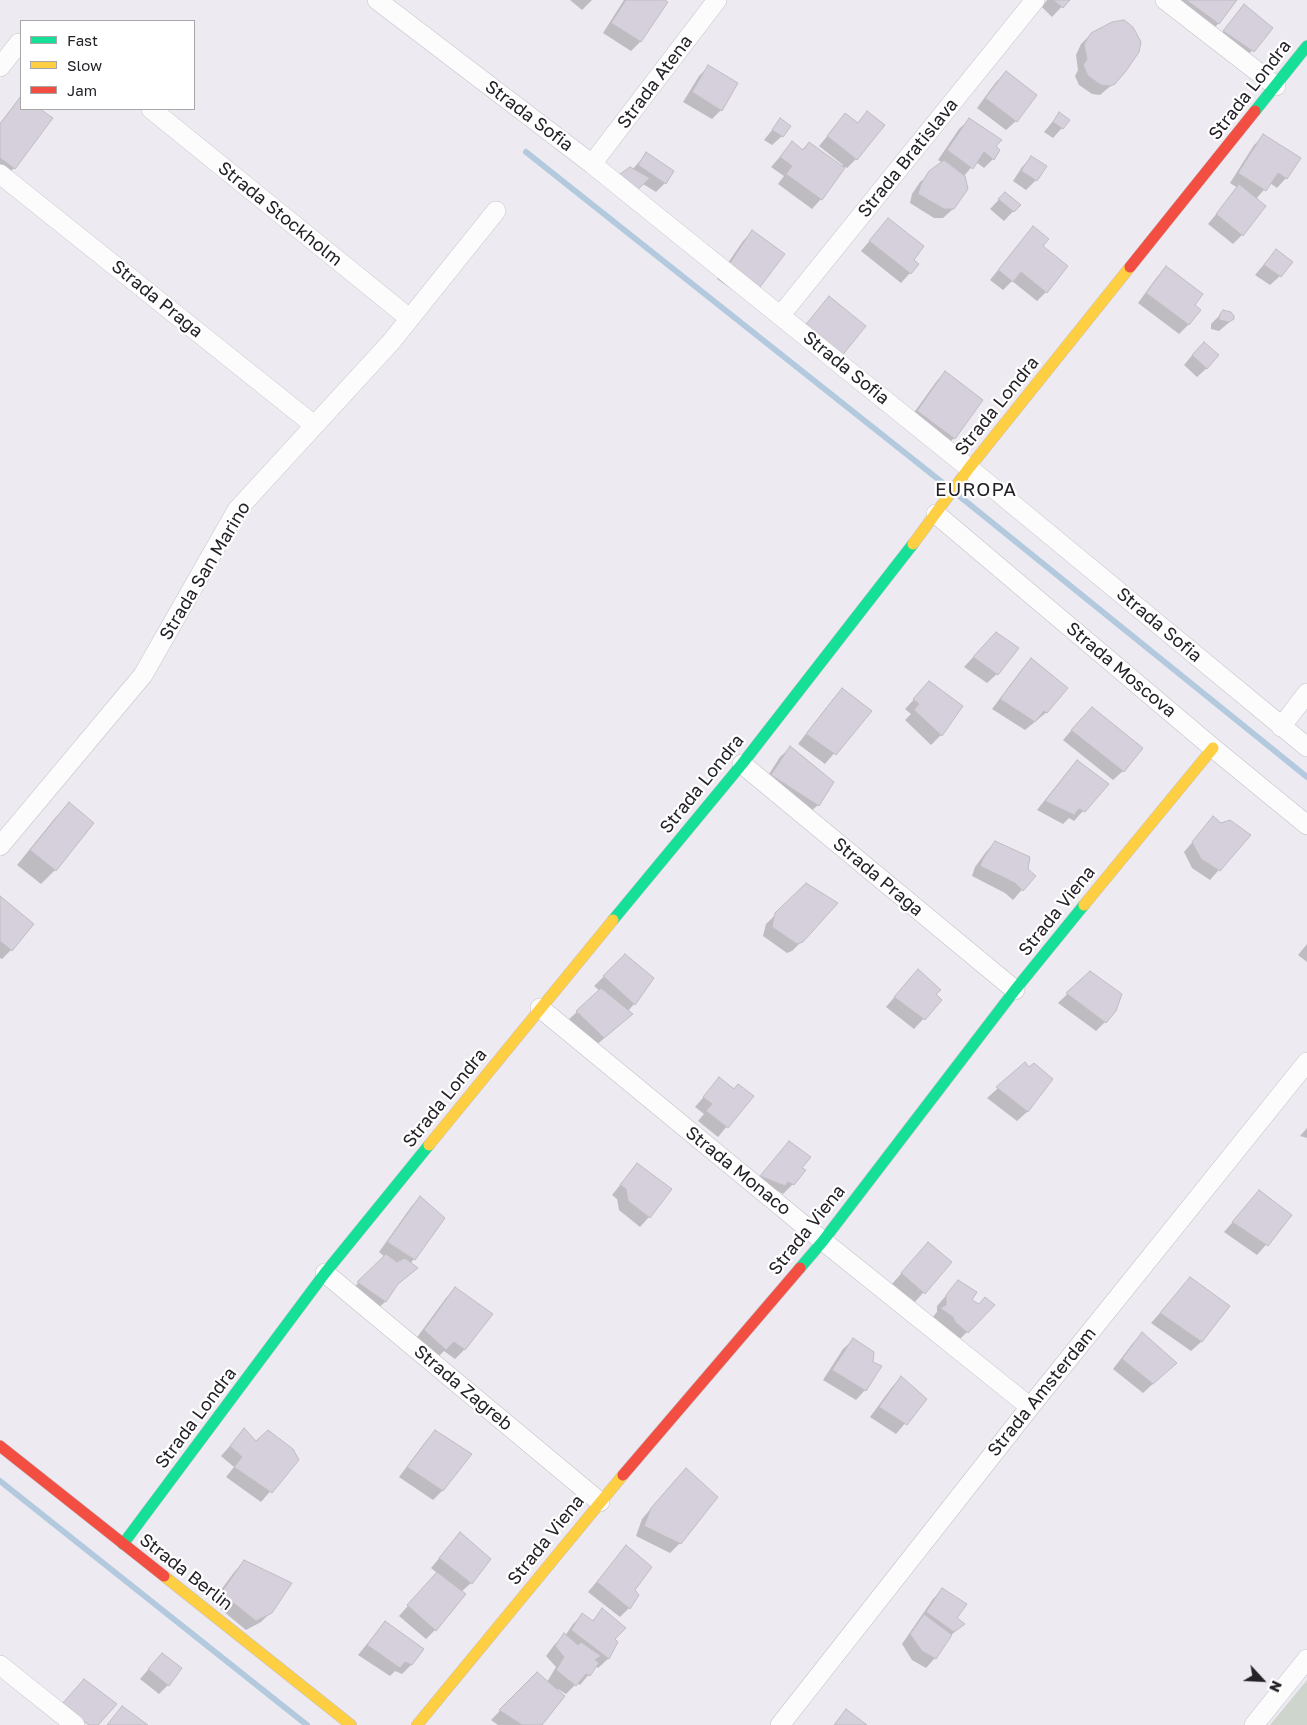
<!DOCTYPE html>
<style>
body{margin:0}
#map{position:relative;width:1307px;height:1725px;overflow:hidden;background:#eeeaf2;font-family:"Golos Text",sans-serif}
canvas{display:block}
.legend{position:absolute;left:20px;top:20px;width:175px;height:90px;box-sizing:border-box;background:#fff;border:1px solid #a7a6a9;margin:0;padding:6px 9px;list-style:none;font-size:15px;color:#242127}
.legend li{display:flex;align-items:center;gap:10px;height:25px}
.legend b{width:25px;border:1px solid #a7a6a9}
.north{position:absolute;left:1237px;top:1655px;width:50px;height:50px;-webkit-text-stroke:4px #fff;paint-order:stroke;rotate:115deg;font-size:14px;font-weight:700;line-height:20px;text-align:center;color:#242127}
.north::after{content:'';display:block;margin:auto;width:18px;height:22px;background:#242127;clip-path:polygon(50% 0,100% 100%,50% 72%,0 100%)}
</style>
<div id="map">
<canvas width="1307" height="1725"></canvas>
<ul class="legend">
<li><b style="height:6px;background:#16e098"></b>Fast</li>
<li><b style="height:6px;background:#ffcf43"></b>Slow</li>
<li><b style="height:6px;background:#f24e42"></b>Jam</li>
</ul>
<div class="north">N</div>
</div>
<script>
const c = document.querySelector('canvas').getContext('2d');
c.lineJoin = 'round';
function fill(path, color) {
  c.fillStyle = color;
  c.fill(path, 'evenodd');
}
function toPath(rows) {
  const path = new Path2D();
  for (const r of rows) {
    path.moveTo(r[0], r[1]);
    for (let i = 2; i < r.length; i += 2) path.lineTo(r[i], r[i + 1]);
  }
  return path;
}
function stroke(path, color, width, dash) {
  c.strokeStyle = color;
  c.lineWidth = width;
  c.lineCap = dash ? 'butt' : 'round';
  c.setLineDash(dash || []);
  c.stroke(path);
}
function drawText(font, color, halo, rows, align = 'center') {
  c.font = font + ' "Golos Text",sans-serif';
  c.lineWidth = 4.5;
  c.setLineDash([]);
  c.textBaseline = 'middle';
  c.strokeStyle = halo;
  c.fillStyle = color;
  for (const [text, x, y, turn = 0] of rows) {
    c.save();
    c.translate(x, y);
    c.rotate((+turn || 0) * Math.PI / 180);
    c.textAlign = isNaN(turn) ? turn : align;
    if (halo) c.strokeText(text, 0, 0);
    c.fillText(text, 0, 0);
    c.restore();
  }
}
const green = toPath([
 [1307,1680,1307,1725,1270,1725]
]);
const shadow = toPath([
 [570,0,592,0,582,10],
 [624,0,663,0,640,42,631,51,603,33],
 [1047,0,1068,0,1052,17,1042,7],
 [1180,0,1236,0,1218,24,1209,33],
 [1244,6,1271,28,1243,61,1215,41],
 [1091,34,1114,83,1100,95,1092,94,1079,85,1075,76,1078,70,1076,55,1081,44],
 [708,67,721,110,712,119,683,102,699,76],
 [1006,73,1035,95,1016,121,1006,130,977,108,996,82],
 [21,97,21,109,37,109,51,119,14,168,5,178,0,174,0,123],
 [867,113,856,159,847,168,845,167,821,199,812,209,778,184,784,176,771,167,792,143,802,150,809,143,841,167,843,165,819,146,845,115,857,124],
 [1059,114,1062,128,1053,138,1044,132],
 [781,119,782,136,772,145,764,140],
 [969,120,993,159,984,168,976,162,963,177,953,209,943,218,934,218,910,203,912,194,920,182,943,163,938,160,959,129],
 [1264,136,1286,178,1277,188,1270,183,1256,199,1242,235,1233,244,1208,224,1238,188,1230,183,1254,145],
 [646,154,665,183,656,192,643,184,632,170],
 [1031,158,1045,167,1036,180,1026,190,1013,181,1022,167],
 [1005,193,1019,205,1004,221,990,209],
 [888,219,910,273,901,283,861,251],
 [1033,227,1041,247,1046,292,1037,301,1012,281,1003,290,990,280],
 [753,231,747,300,717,279,743,241],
 [1276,250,1280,276,1270,285,1255,275],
 [1166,268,1193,305,1188,325,1179,334,1138,303,1157,277],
 [1224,311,1233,319,1219,331,1211,329,1211,324],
 [1194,353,1207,368,1197,377,1184,365],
 [945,372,981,400,954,438,944,448,908,421,936,382],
 [986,643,997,674,987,683,964,667],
 [1031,660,1047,712,1025,730,992,709,1022,669],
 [842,690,870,711,825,764,798,744,833,699],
 [920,693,961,706,941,735,931,745,905,720,911,714,905,709],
 [1082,718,1123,771,1113,780,1063,740],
 [790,748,818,805,808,814,762,785,780,757],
 [1077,762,1107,784,1074,821,1069,818,1063,824,1037,810,1068,771],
 [69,804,55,870,41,884,17,865,55,818],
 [1213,818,1220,825,1249,835,1210,880,1192,868,1184,852],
 [995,842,1034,876,1013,900,1005,893,972,876,975,867,986,852],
 [807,884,802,941,792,951,787,953,763,936,766,924],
 [0,898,11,950,2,959,0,958],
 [1307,944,1307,962,1298,955],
 [625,956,634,1004,628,1011,622,1023,594,1047,567,1021,600,991,594,986],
 [1090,972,1105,1022,1096,1031,1058,1003],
 [909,980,935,994,941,1000,914,1029,886,1007],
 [1025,1064,1029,1069,1051,1079,1027,1112,1017,1121,987,1098],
 [719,1079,733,1090,752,1096,718,1137,698,1121,704,1114,695,1107],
 [1307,1128,1307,1138,1300,1136],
 [789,1143,800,1168,793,1184,783,1194,778,1191,774,1195,752,1186],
 [637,1164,649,1217,640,1227,619,1210,617,1199,612,1195],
 [1259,1192,1291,1216,1257,1255,1224,1232],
 [420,1197,444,1219,410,1264,416,1268,394,1288,385,1302,375,1311,349,1292,385,1257,379,1252,411,1207],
 [928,1243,950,1262,915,1302,892,1284],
 [1190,1279,1228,1306,1201,1342,1191,1351,1151,1323],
 [958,1282,970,1300,978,1306,993,1306,957,1342,932,1318,937,1312,937,1306],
 [455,1289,491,1315,464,1350,455,1359,444,1351,436,1359,415,1340,446,1298],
 [1142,1334,1166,1372,1143,1393,1113,1369,1133,1343],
 [853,1340,872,1363,880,1367,865,1390,856,1400,823,1380,843,1349],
 [901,1378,926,1399,896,1434,870,1417,892,1387],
 [244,1430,256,1442,297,1460,261,1502,226,1477,234,1467,221,1456],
 [436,1432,470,1455,442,1491,433,1500,399,1477,426,1441],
 [676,1479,680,1543,670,1553,636,1536,642,1519],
 [451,1544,471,1583,461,1592,435,1630,426,1639,399,1616,437,1573,431,1568],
 [626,1547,633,1591,629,1608,620,1617,588,1592],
 [244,1562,271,1612,261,1622,246,1630,212,1602,235,1571],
 [942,1590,956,1618,963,1624,948,1638,935,1658,926,1668,912,1660,902,1644,933,1599],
 [603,1610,613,1639,616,1642,608,1659,598,1668,596,1666,580,1685,577,1683,566,1694,558,1689,541,1725,498,1725,491,1720,537,1673,547,1682,556,1667,546,1656,555,1644,565,1636,573,1624,582,1615,591,1622],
 [385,1622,411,1665,402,1674,395,1671,390,1676,358,1655],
 [153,1664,168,1685,159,1694,140,1679]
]);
const stream = toPath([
 [526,152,948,487],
 [958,495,1307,777],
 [0,1481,307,1725]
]);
const building = toPath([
 [626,0,665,0,668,2,641,42,611,23,626,0],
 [1053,0,1070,0,1063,8,1053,0],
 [1186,0,1237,0,1219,24,1186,0],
 [1244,4,1273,28,1254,52,1223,31,1244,4],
 [1124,20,1133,27,1141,42,1139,52,1126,71,1115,84,1110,86,1101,85,1088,76,1083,65,1087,59,1084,44,1091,33,1112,22,1124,20],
 [708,65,738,83,722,111,692,92,708,65],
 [1006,71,1037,95,1017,122,985,98,1006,71],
 [21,96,21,109,40,109,53,118,15,169,0,158,0,124,21,96],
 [867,111,885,125,857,160,827,136,845,113,858,123,867,111],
 [1059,112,1070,120,1063,129,1053,122,1059,112],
 [780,118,791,126,783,137,772,130,780,118],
 [969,118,1002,140,996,146,1000,150,994,160,984,152,973,169,947,150,969,118],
 [1263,134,1301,158,1287,179,1278,173,1266,191,1238,173,1263,134],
 [792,141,803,150,809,142,845,168,822,200,786,174,792,166,780,157,792,141],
 [646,152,674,171,666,184,638,165,646,152],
 [1031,156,1047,166,1037,181,1021,171,1031,156],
 [944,160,965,176,968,189,954,209,944,209,918,194,921,184,929,171,944,160],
 [630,167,650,178,635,192,616,177,630,167],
 [1239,184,1266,206,1243,236,1216,214,1239,184],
 [1005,192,1021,205,1014,212,998,199,1005,192],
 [888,218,924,246,914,260,919,264,911,274,869,241,888,218],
 [1033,226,1049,239,1043,246,1068,266,1047,293,1021,272,1013,282,998,270,1033,226],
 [752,230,785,254,757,291,726,269,752,230],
 [1276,249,1293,262,1281,277,1264,265,1276,249],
 [1166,266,1203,294,1195,305,1201,310,1189,325,1146,293,1166,266],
 [829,296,866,326,841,357,803,328,829,296],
 [1223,310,1231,312,1234,316,1234,319,1229,322,1219,320,1220,314,1223,310],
 [1204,342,1219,355,1207,369,1192,355,1204,342],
 [945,371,983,400,955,439,917,411,945,371],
 [996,632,1019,648,998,675,973,657,996,632],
 [1031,658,1068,688,1047,713,1044,711,1035,722,1000,699,1031,658],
 [929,681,963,706,942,736,914,710,919,704,913,699,929,681],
 [842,688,872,711,836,755,806,734,842,688],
 [1092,707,1143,748,1124,772,1071,730,1092,707],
 [790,746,834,782,819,806,771,775,790,746],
 [1077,760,1109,784,1085,812,1079,809,1074,815,1045,801,1077,760],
 [69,802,94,823,56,871,30,850,69,802],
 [1213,816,1221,823,1230,820,1251,835,1220,871,1201,859,1192,842,1213,816],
 [995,841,1030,857,1028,869,1036,876,1023,891,1015,883,980,866,984,857,995,841],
 [806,883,838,903,803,942,797,944,772,927,775,913,806,883],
 [0,896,34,924,12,951,0,941,0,896],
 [625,954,654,978,635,1005,603,976,625,954],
 [918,969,941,990,936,994,942,1000,925,1020,894,997,918,969],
 [1090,971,1122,994,1116,1011,1106,1023,1066,993,1090,971],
 [601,988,633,1014,604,1038,576,1011,601,988],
 [1025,1062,1029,1067,1034,1063,1053,1079,1028,1112,996,1087,1025,1062],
 [719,1077,734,1089,738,1084,754,1096,728,1128,706,1111,712,1104,703,1097,719,1077],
 [789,1141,811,1157,802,1168,806,1170,794,1185,788,1182,785,1186,760,1176,789,1141],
 [637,1163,672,1189,650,1218,628,1201,626,1189,620,1185,637,1163],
 [1259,1190,1292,1215,1268,1246,1232,1222,1259,1190],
 [420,1196,445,1218,415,1260,387,1242,420,1196],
 [928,1242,952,1262,925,1294,901,1273,928,1242],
 [386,1254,397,1262,405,1258,418,1268,398,1284,386,1302,357,1282,386,1254],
 [1190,1277,1230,1306,1202,1342,1160,1313,1190,1277],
 [958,1280,977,1292,972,1300,979,1304,985,1297,995,1305,968,1333,955,1322,953,1317,940,1308,946,1305,946,1295,958,1280],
 [455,1287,493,1314,465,1350,454,1342,446,1350,424,1330,455,1287],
 [1142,1332,1177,1363,1153,1384,1122,1359,1142,1332],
 [853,1338,874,1352,873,1362,882,1366,866,1391,832,1370,853,1338],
 [901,1376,927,1399,907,1425,879,1407,901,1376],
 [244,1428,256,1441,268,1430,293,1449,299,1460,272,1493,234,1467,242,1457,230,1446,244,1428],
 [435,1430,472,1454,443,1491,407,1467,435,1430],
 [686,1468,718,1497,681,1544,644,1526,651,1508,686,1468],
 [460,1532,491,1559,472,1584,439,1558,460,1532],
 [626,1545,652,1567,635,1590,639,1595,630,1609,597,1582,626,1545],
 [244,1560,292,1583,272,1613,256,1621,221,1593,244,1560],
 [437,1572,466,1594,436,1631,407,1605,437,1572],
 [942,1588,967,1604,957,1618,965,1624,954,1632,926,1612,942,1588],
 [602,1608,626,1628,615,1639,618,1642,609,1659,571,1630,582,1613,593,1621,602,1608],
 [924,1614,952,1635,936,1659,922,1651,910,1634,924,1614],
 [385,1621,424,1649,412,1665,405,1662,400,1668,367,1645,385,1621],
 [564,1633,578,1645,581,1642,601,1656,595,1660,599,1663,590,1676,586,1674,576,1686,556,1670,564,1657,555,1646,564,1633],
 [162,1653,182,1668,169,1686,148,1669,162,1653],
 [537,1672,565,1696,542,1725,522,1725,499,1710,537,1672],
 [84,1679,117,1704,98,1725,89,1725,61,1705,84,1679],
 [122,1706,148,1725,107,1725,122,1706],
 [846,1709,867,1725,834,1725,846,1709]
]);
const street = toPath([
 [377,0,592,164,969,468,1307,747],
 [1165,0,1276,86],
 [0,67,19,43],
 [151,109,409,318],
 [592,164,717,0],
 [0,174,314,425],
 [780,316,1035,0],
 [936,514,1213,748,1307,825],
 [1281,727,1307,693],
 [742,764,1015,990],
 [0,846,143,675,237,510,391,342,496,211],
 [540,1008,823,1241,1030,1407],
 [325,1273,600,1502],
 [0,1665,75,1725],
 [780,1725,1030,1407,1307,1062],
 [1254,1725,1307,1659]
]);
const fast = toPath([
 [1255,111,1307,46],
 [613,920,742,764,913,544],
 [800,1268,823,1241,1015,990,1084,905],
 [123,1544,325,1273,429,1145]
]);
const slow = toPath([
 [913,544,969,468,1130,267],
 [1084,905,1213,748],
 [429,1145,613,920],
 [164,1576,351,1725],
 [417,1725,623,1475]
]);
const jam = toPath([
 [1130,267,1255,111],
 [0,1446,164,1576],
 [623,1475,800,1268]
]);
const streetNames = [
 ["Strada Atena",655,82,-53],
 ["Strada Londra",1250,90,-52],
 ["Strada Sofia",529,116,37],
 ["Strada Bratislava",908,158,-51],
 ["Strada Stockholm",280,214,39],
 ["Strada Praga",157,299,39],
 ["Strada Sofia",846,368,39],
 ["Strada Londra",997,406,-51],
 ["Strada San Marino",205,571,-59],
 ["Strada Sofia",1159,625,40],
 ["Strada Moscova",1121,670,40],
 ["Strada Londra",702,784,-51],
 ["Strada Praga",878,877,40],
 ["Strada Viena",1057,911,-51],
 ["Strada Londra",445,1098,-51],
 ["Strada Monaco",738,1171,39],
 ["Strada Viena",807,1230,-51],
 ["Strada Zagreb",463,1388,40],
 ["Strada Amsterdam",1042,1392,-51],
 ["Strada Londra",196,1418,-53],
 ["Strada Viena",546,1540,-51],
 ["Strada Berlin",186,1572,38]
];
const neighbourhoodNames = [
 ["EUROPA",976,490]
];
fill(green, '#cdd5cd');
fill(shadow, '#0003');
stroke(stream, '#b2c9de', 6);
fill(building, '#d5d0db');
stroke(building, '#bfbcc2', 1);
stroke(street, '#c4c1c7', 20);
stroke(fast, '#c4c1c7', 12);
stroke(slow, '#c4c1c7', 12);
stroke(jam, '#c4c1c7', 12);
stroke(street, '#fcfcfd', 19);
stroke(fast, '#16e098', 11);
stroke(slow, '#ffcf43', 11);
stroke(jam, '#f24e42', 11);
drawText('18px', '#242127', '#fff', streetNames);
c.letterSpacing = '1px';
drawText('19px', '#242127', '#fff', neighbourhoodNames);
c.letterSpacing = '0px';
</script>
